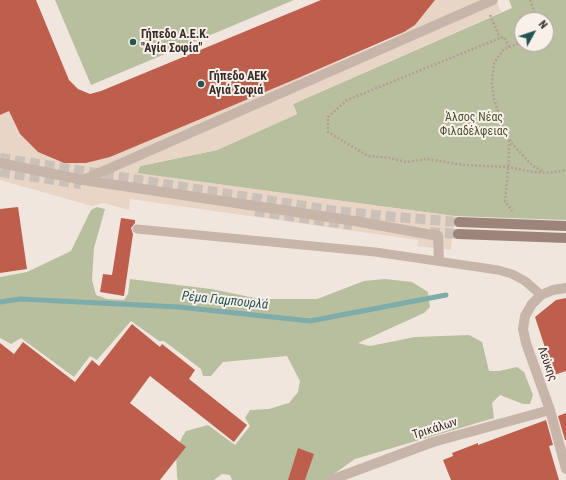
<!DOCTYPE html>
<meta charset="utf-8">
<style>
body{margin:0}
#map{position:relative;width:566px;height:480px;overflow:hidden;background:#f1e6dd;font-family:"Roboto Condensed",sans-serif}
canvas{display:block}
.north{position:absolute;left:514px;top:12px;width:40px;height:40px;box-sizing:border-box;background:#f9f0ea;border:1px solid #aba29d;border-radius:50%;rotate:50deg;font-size:11px;font-weight:700;line-height:16px;text-align:center;color:#362c29}
.north::after{content:'';display:block;margin:auto;width:14px;height:18px;background:#215554;clip-path:polygon(50% 0,100% 100%,50% 72%,0 100%)}
</style>
<div id="map">
<canvas width="566" height="480"></canvas>
<div class="north">N</div>
</div>
<script>
const c = document.querySelector('canvas').getContext('2d');
c.lineJoin = 'round';
function fill(path, color) {
  c.fillStyle = color;
  c.fill(path, 'evenodd');
}
function toPath(rows) {
  const path = new Path2D();
  for (const r of rows) {
    path.moveTo(r[0], r[1]);
    for (let i = 2; i < r.length; i += 2) path.lineTo(r[i], r[i + 1]);
  }
  return path;
}
function stroke(path, color, width, dash) {
  c.strokeStyle = color;
  c.lineWidth = width;
  c.lineCap = dash ? 'butt' : 'round';
  c.setLineDash(dash || []);
  c.stroke(path);
}
function drawText(font, color, halo, rows, align = 'center') {
  c.font = font + ' "Roboto Condensed",sans-serif';
  c.lineWidth = 4;
  c.setLineDash([]);
  c.textBaseline = 'middle';
  c.strokeStyle = halo;
  c.fillStyle = color;
  for (const [text, x, y, turn = 0] of rows) {
    c.save();
    c.translate(x, y);
    c.rotate((+turn || 0) * Math.PI / 180);
    c.textAlign = isNaN(turn) ? turn : align;
    if (halo) c.strokeText(text, 0, 0);
    c.fillText(text, 0, 0);
    c.restore();
  }
}
const green = toPath([
 [55,0,294,0,91,85],
 [509,0,566,0,566,220,454,216,137,174,140,166,217,150,297,114,293,104,512,8],
 [522,20,546,20,546,44,522,44],
 [97,207,105,209,94,248,92,280,96,295,107,299,124,300,128,294,130,279,211,289,260,299,317,299,364,281,385,279,412,282,428,292,430,307,424,313,358,343,370,346,415,337,469,335,482,342,489,371,499,371,517,367,524,372,533,395,530,404,523,404,500,395,492,403,494,418,355,459,325,480,232,480,230,475,222,474,214,480,178,480,177,477,176,451,182,437,186,431,208,425,235,445,250,426,245,418,250,410,269,409,289,403,298,392,300,381,287,356,223,362,211,376,203,376,201,369,164,341,159,341,131,321,97,360,90,356,74,377,21,338,11,344,0,338,0,277,27,272,71,251,91,210]
]);
const plaza = toPath([
 [434,0,496,0,501,12,293,104,297,114,217,150,140,166,137,173,454,216,451,250,417,246,418,240,130,199,129,210,103,203,92,206,0,180,0,115,9,111,20,134,38,152,64,163,86,163,110,157,392,39,415,25]
]);
const stream = toPath([
 [0,302,20,299,179,307,310,321,446,295]
]);
const building = toPath([
 [0,0,36,0,69,80,78,89,90,94,101,91,321,0,435,0,415,25,404,32,296,79,110,157,86,163,64,163,38,152,20,134,9,111,0,115],
 [18,207,27,269,0,273,0,209],
 [121,218,135,220,135,223,131,228,133,234,124,296,100,292,103,274,112,275],
 [566,298,566,371,554,375,535,317,556,300],
 [132,324,160,347,162,344,195,370,189,379,247,425,234,442,150,376,130,403,186,447,160,480,0,480,0,343,14,354,23,342,75,382,92,360,99,366],
 [566,413,566,440,565,440,558,416],
 [546,420,553,445,549,446,559,480,451,480,443,460,453,456,452,453,478,443,478,445],
 [298,448,314,454,305,480,288,480]
]);
const secondaryTunnel = toPath([
 [0,158,336,211,395,217,459,222],
 [0,172,81,184],
 [255,211,352,225],
 [430,232,458,234]
]);
const path = toPath([
 [530,0,537,20],
 [490,15,500,38],
 [522,42,504,49,494,63,492,83,494,99,503,126,512,144,533,166,544,172],
 [509,47,504,37,500,38,347,100,328,117,328,132,368,156,390,158,406,162,427,159,464,165,508,167,533,172,549,173,566,170],
 [509,140,509,160,505,201,512,211]
]);
const service = toPath([
 [137,229,375,252,498,270,512,274,525,281,541,295]
]);
const pedestrian = toPath([
 [0,163,83,180,355,221,438,236,439,261],
 [83,180,493,0],
 [331,480,433,442]
]);
const minor = toPath([
 [566,288,553,290,541,295,532,304,525,316,523,329,526,343,550,410,566,469],
 [433,442,550,410]
]);
const secondary = toPath([
 [459,222,566,226],
 [458,234,566,238]
]);
const markers = [
 [133,42,4,"#215554"],
 [201,84,4,"#215554"]
];
const poiNames = [
 ["Γήπεδο Α.Ε.Κ.",141,35],
 ["\"Αγία Σοφία\"",141,49],
 ["Γήπεδο ΑΕΚ",209,77],
 ["Αγιά Σοφιά",209,91]
];
const parkNames = [
 ["Άλσος Νέας",474,118],
 ["Φιλαδέλφειας",474,132]
];
const streetNames = [
 ["Λεύκης",547,364,70],
 ["Τρικάλων",435,429,-17]
];
const waterNames = [
 ["Ρέμα Γιαμπουρλά",225,301,6]
];
fill(green, '#b7bf9e');
fill(plaza, '#e8d5c6');
stroke(stream, '#7eacaa', 5);
fill(building, '#be5f4e');
stroke(secondaryTunnel, '#ccc1b9', 10, [10, 5]);
stroke(path, '#b49f94', 2.5, [2, 2]);
stroke(service, '#c8b5aa', 9);
stroke(pedestrian, '#c8b5aa', 10);
stroke(minor, '#c8b5aa', 10);
stroke(secondary, '#9c847b', 10);
for (const [x, y, r, color] of markers) {
  const dot = new Path2D();
  dot.arc(x, y, r, 0, 2 * Math.PI);
  c.fillStyle = color;
  c.fill(dot);
  stroke(dot, '#f9f0ea', 1.5);
}
drawText('bold 12px', '#362c29', '#f9f0ea', poiNames, 'left');
drawText('12px', '#49532e', '#f9f0ea', parkNames);
drawText('12px', '#362c29', '#f9f0ea', streetNames);
drawText('italic 13px', '#215554', '#f9f0ea', waterNames);
</script>
